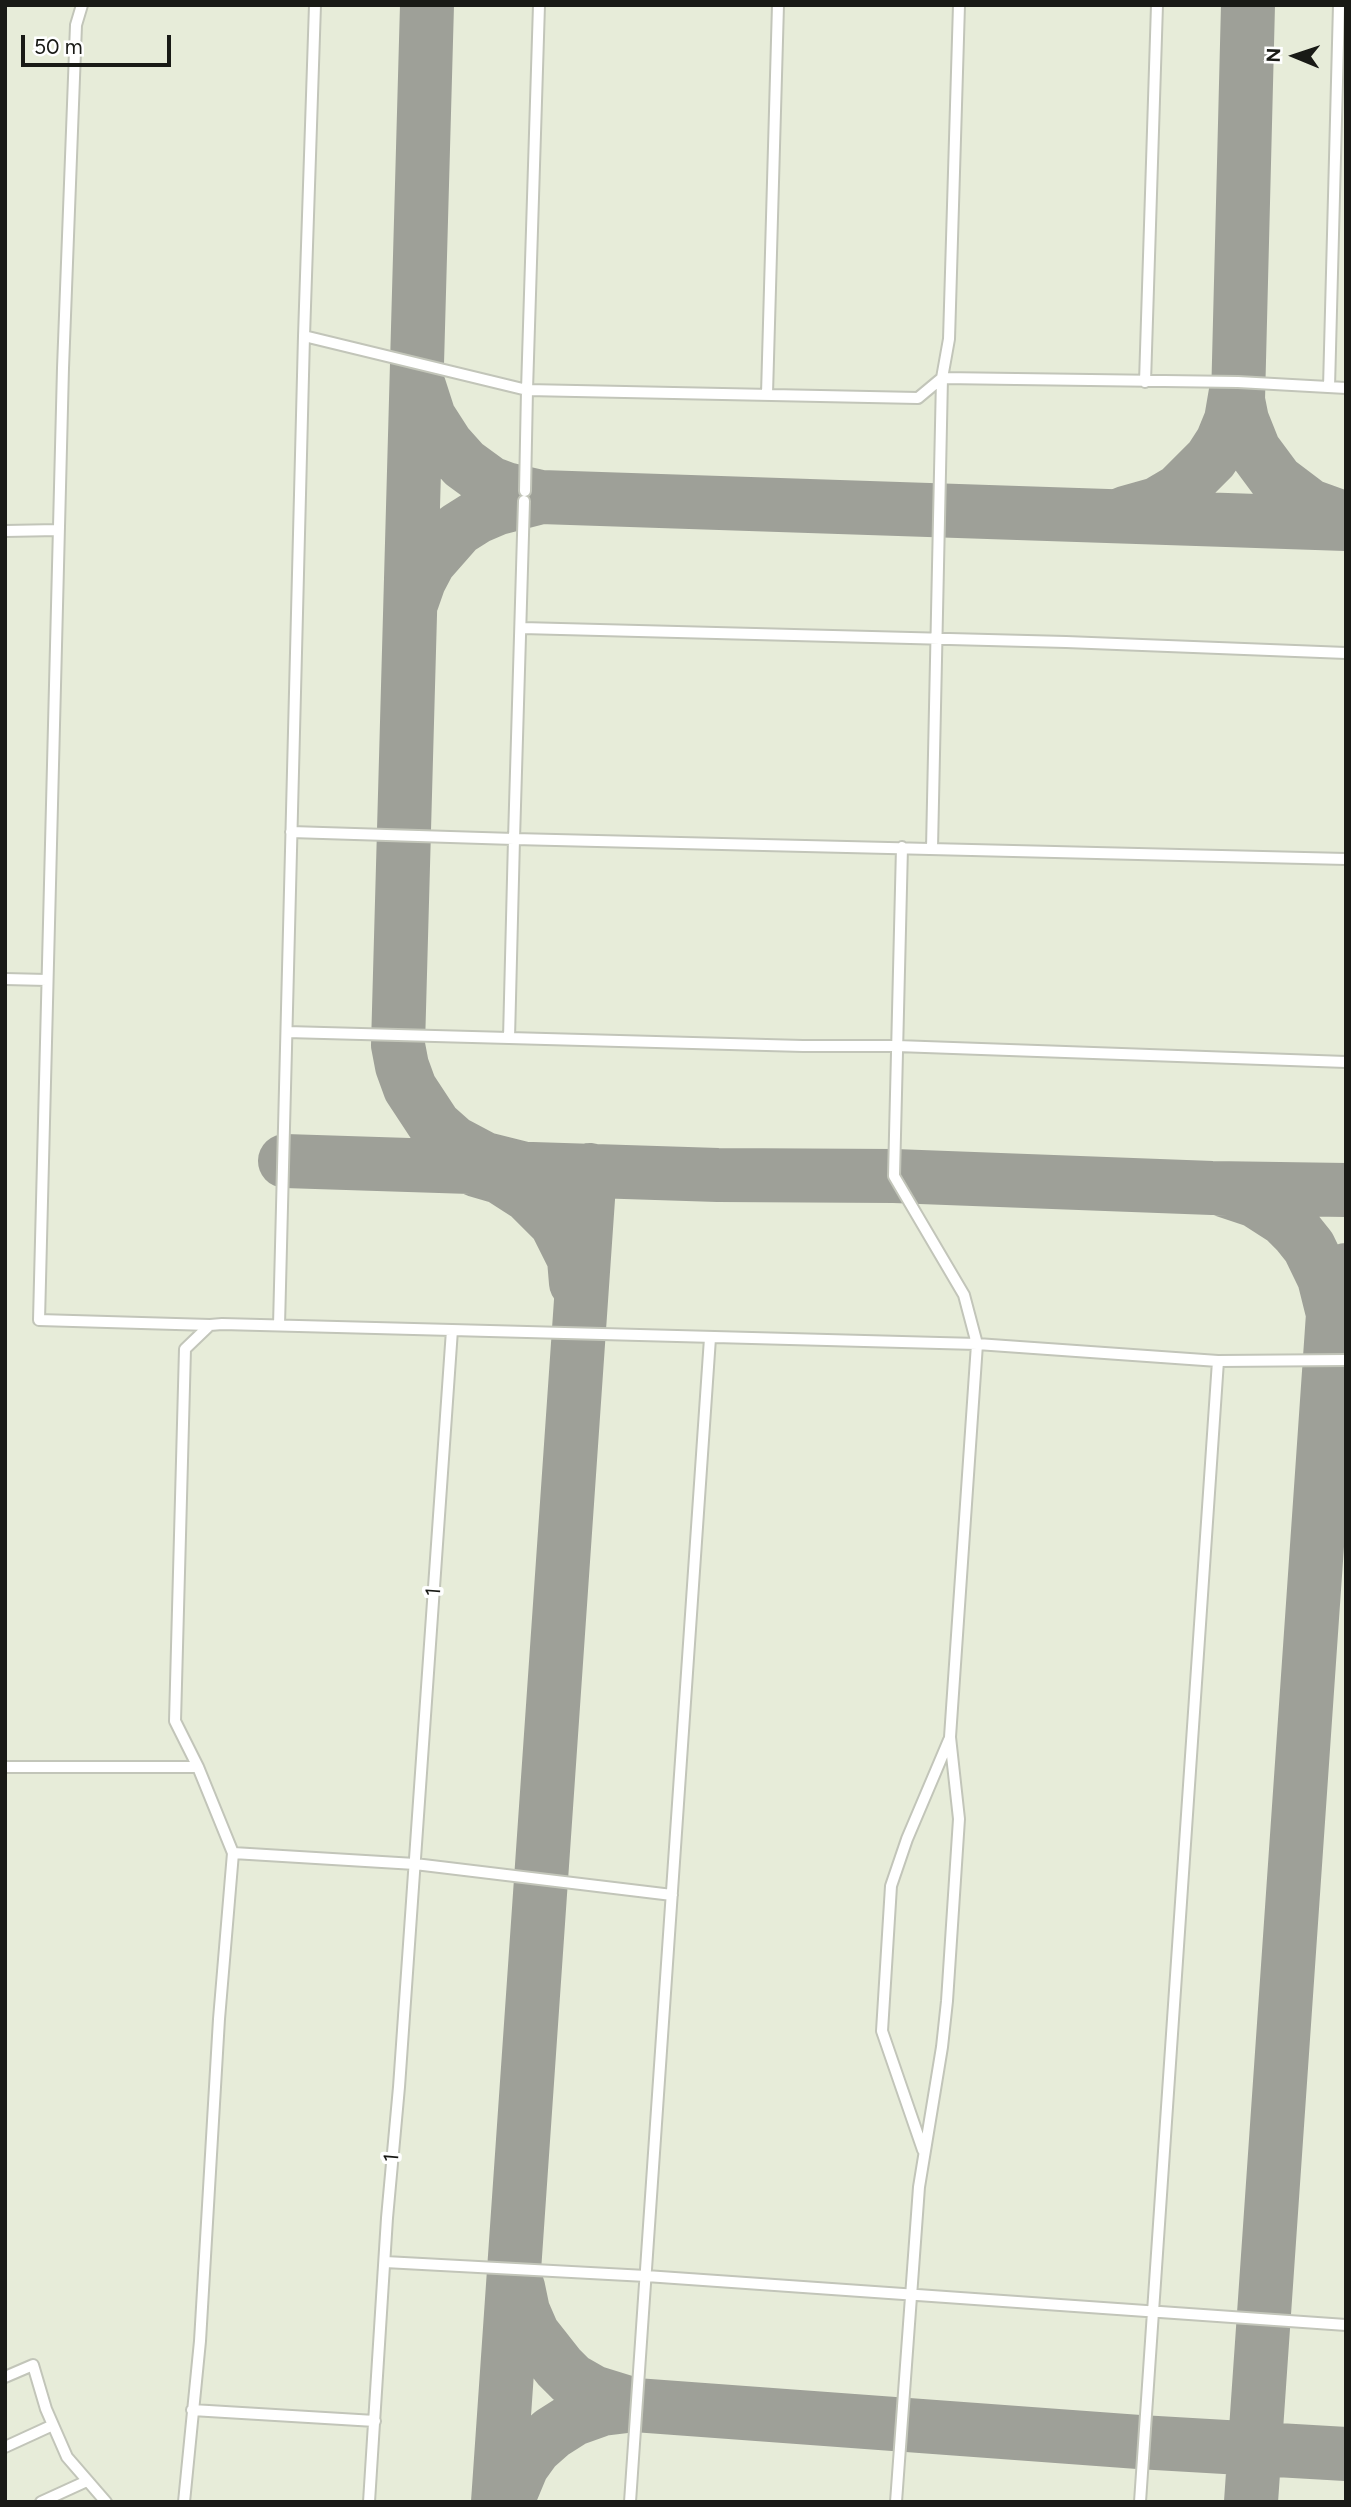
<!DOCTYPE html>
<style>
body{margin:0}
#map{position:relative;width:1351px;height:2507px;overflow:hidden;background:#f4f7eb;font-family:Figtree,sans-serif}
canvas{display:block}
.frame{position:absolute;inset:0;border:7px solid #191a16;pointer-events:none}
.north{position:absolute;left:1260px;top:21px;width:70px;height:70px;-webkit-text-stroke:5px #fff;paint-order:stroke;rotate:272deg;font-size:19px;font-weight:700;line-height:28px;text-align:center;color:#191a16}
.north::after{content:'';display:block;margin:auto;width:24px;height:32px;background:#191a16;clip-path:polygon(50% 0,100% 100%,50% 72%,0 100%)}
.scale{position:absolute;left:21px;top:35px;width:150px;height:32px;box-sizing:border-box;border:4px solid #191a16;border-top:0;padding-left:9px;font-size:21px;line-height:24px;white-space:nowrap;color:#191a16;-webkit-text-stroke:5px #fff;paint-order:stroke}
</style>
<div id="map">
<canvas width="1351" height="2507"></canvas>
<div class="frame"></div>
<div class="north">N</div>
<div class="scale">50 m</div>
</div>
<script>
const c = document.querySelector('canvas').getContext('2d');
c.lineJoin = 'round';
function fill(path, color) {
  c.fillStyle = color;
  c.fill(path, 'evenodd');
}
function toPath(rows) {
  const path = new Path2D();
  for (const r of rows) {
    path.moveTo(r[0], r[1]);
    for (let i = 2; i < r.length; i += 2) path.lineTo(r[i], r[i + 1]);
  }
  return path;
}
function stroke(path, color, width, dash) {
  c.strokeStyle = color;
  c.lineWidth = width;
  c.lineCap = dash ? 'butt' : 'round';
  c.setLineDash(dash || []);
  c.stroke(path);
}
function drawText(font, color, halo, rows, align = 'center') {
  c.font = font + ' Figtree,sans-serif';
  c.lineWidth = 7;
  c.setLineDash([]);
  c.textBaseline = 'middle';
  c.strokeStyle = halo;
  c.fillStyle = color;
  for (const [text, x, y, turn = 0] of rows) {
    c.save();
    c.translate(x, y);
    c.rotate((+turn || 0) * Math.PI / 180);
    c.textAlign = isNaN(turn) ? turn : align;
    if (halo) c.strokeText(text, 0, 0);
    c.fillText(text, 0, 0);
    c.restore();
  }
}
const built = toPath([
 [5,5,1346,5,1346,2502,5,2502]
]);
const taxiway = toPath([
 [427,5,398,1045,402,1066,410,1088,435,1126,453,1142,485,1159,521,1168],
 [1248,5,1238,400,1242,420,1254,450,1277,481,1310,506,1346,519],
 [419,386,429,417,447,445,464,464,490,483,506,489,541,497,1346,524],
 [1125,513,1157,504,1179,491,1211,459,1222,442,1231,420,1237,385],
 [412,601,419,581,429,562,458,529,477,517,498,508,541,497],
 [285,1161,718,1175,894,1176,1212,1188,1346,1190],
 [476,1170,500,1177,528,1195,556,1223,574,1259,576,1283],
 [1226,1191,1256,1201,1284,1219,1297,1232,1309,1247,1324,1278,1333,1314],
 [518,2287,523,2311,533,2334,559,2367,572,2380,593,2392,635,2405,1139,2442,1346,2454],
 [498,2502,590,1170],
 [507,2502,522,2466,535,2448,552,2433,574,2419,602,2409,635,2405],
 [1251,2502,1333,1314,1337,1292,1346,1270]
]);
const lane = toPath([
 [82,5,76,25,63,368,39,1320,210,1325],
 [539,5,527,390,918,398,942,378],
 [959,5,949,339,942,378,1238,382,1346,388],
 [304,336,315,5],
 [1145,382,1157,5],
 [1329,387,1339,5],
 [767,394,778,5],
 [524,501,514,839,1346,859],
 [5,531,58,530],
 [522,628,1066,642,1346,653],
 [291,832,514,839,509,1038,803,1046,897,1046,1346,1062],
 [932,848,942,378],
 [5,979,47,980],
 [287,1032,509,1038],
 [279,1325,304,336,527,390,525,491],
 [452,1330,977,1344,1218,1361,1140,2502],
 [1218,1361,1346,1360],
 [5,1767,198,1767],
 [233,1853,198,1767,175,1721,185,1349,210,1325,222,1324,452,1330,399,2087,387,2218,369,2502],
 [923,2150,882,2031,884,1999,891,1886,907,1839,949,1740],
 [385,2262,646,2276,1346,2325],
 [5,2377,33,2365,46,2409,67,2457,106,2502],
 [192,2410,375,2421],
 [5,2447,53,2425],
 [41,2502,87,2481],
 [184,2502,200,2341,219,2019,233,1853,415,1864,672,1895],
 [630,2502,710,1338],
 [896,2502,919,2187,942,2047,947,2001,959,1819,950,1737,977,1344,964,1295,894,1176,902,847]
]);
const streetNames = [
 ["1",434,1592,-86],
 ["1",392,2158,-85]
];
fill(built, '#e7ecd9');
stroke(taxiway, '#9ea098', 54);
stroke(lane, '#c2c5b9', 14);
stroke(lane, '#fff', 10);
drawText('21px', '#191a16', '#fff', streetNames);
</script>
